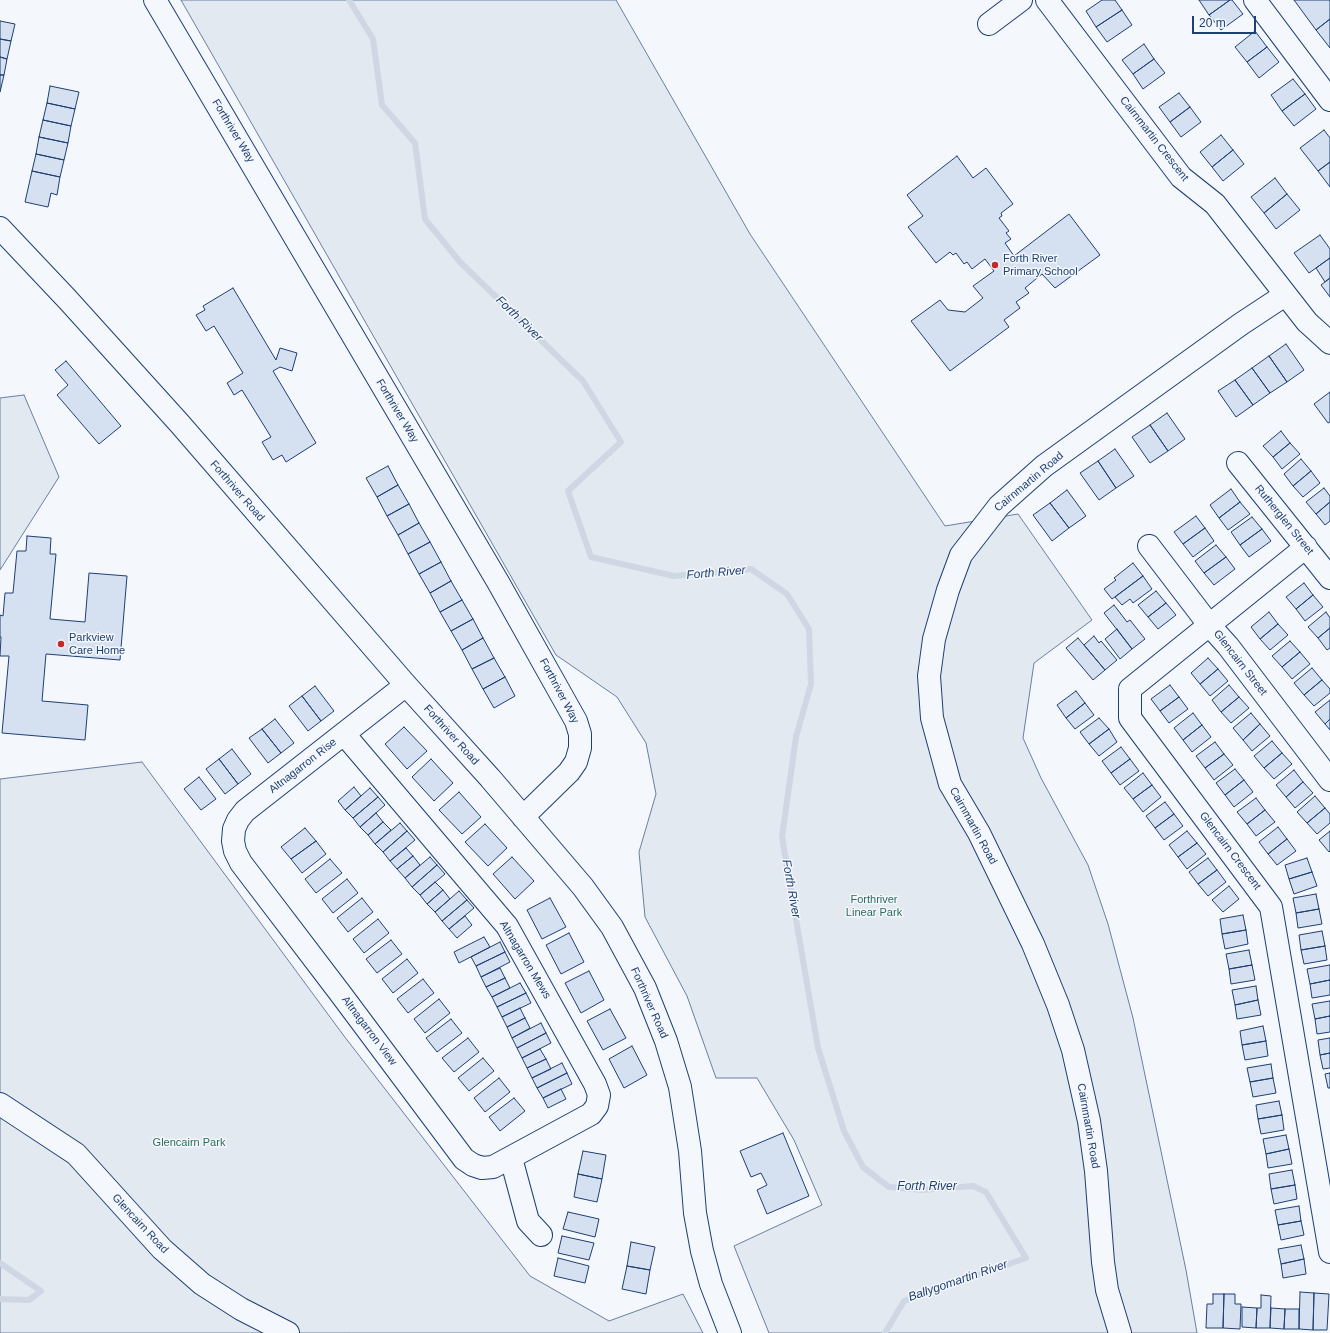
<!DOCTYPE html>
<style>
body{margin:0}
#map{position:relative;width:1330px;height:1333px;overflow:hidden;background:#f4f7fb;font-family:Helvetica,sans-serif}
canvas{display:block}
.scale{position:absolute;left:1192px;top:16px;width:64px;height:18px;box-sizing:border-box;border:2px solid #1d3f73;border-top:0;padding-left:5px;font-size:12px;line-height:14px;white-space:nowrap;color:#1d3f73;-webkit-text-stroke:3px #f4f7fb;paint-order:stroke}
</style>
<div id="map">
<canvas width="1330" height="1333"></canvas>
<div class="scale">20 m</div>
</div>
<script>
const c = document.querySelector('canvas').getContext('2d');
c.lineJoin = 'round';
function fill(path, color) {
  c.fillStyle = color;
  c.fill(path, 'evenodd');
}
function toPath(rows) {
  const path = new Path2D();
  for (const r of rows) {
    path.moveTo(r[0], r[1]);
    for (let i = 2; i < r.length; i += 2) path.lineTo(r[i], r[i + 1]);
  }
  return path;
}
function stroke(path, color, width, dash) {
  c.strokeStyle = color;
  c.lineWidth = width;
  c.lineCap = dash ? 'butt' : 'round';
  c.setLineDash(dash || []);
  c.stroke(path);
}
function drawText(font, color, halo, rows, align = 'center') {
  c.font = font + ' Helvetica,sans-serif';
  c.lineWidth = 3;
  c.setLineDash([]);
  c.textBaseline = 'middle';
  c.strokeStyle = halo;
  c.fillStyle = color;
  for (const [text, x, y, turn = 0] of rows) {
    c.save();
    c.translate(x, y);
    c.rotate((+turn || 0) * Math.PI / 180);
    c.textAlign = isNaN(turn) ? turn : align;
    if (halo) c.strokeText(text, 0, 0);
    c.fillText(text, 0, 0);
    c.restore();
  }
}
const green = toPath([
 [181,0,616,0,750,234,945,526,1018,514,1092,620,1034,663,1023,738,1041,778,1088,865,1108,924,1133,1018,1186,1270,1197,1333,769,1333,734,1246,822,1205,794,1140,757,1078,716,1078,687,996,645,917,639,852,656,794,646,743,617,697,556,655,181,0],
 [24,395,59,477,0,570,0,398,24,395],
 [142,762,344,1036,530,1276,609,1321,683,1294,703,1333,0,1333,0,779,142,762]
]);
const stream = toPath([
 [349,0,373,39,382,105,415,143,425,219,460,262,583,381,621,442,568,491,591,557,674,576,751,569,787,594,809,629,811,684,796,737,782,837,818,1048,844,1131,863,1167,889,1187,922,1190,973,1186,986,1192,1026,1258,904,1301,885,1333],
 [0,1263,41,1291,29,1300,0,1299]
]);
const building = toPath([
 [1102,0,1115,0,1122,10,1096,27,1086,11,1102,0],
 [1199,0,1230,0,1209,15,1199,0],
 [1230,0,1232,0,1243,14,1221,30,1209,15,1230,0],
 [1294,0,1330,0,1330,19,1316,30,1294,0],
 [1122,10,1132,25,1107,42,1096,27,1122,10],
 [1330,19,1330,48,1316,30,1330,19],
 [0,21,15,24,11,41,0,39,0,21],
 [1255,31,1267,47,1247,62,1235,47,1255,31],
 [0,39,11,41,7,59,0,57,0,39],
 [1144,44,1154,59,1133,74,1122,60,1144,44],
 [1267,47,1279,62,1259,78,1247,62,1267,47],
 [0,57,7,59,4,75,0,75,0,57],
 [1154,59,1165,73,1143,89,1133,74,1154,59],
 [0,75,4,75,0,92,0,75],
 [1293,79,1305,94,1282,111,1271,95,1293,79],
 [50,86,79,92,75,109,47,103,50,86],
 [1179,93,1190,107,1170,122,1159,107,1179,93],
 [1305,94,1316,109,1294,126,1282,111,1305,94],
 [47,103,75,109,71,126,43,120,47,103],
 [1190,107,1201,122,1181,137,1170,122,1190,107],
 [43,120,71,126,68,143,39,137,43,120],
 [1324,130,1330,138,1330,162,1318,171,1300,148,1324,130],
 [1221,135,1233,150,1212,167,1200,152,1221,135],
 [39,137,68,143,64,160,36,154,39,137],
 [1233,150,1244,164,1223,181,1212,167,1233,150],
 [36,154,64,160,60,177,32,171,36,154],
 [957,156,973,178,986,168,1013,204,1001,213,1002,216,999,218,1009,231,1006,233,1011,239,1005,243,1014,256,1069,214,1100,255,1055,288,1042,274,1025,288,1029,293,1016,302,1020,308,1004,320,1009,327,950,371,911,321,940,300,948,310,965,312,983,298,973,286,994,271,985,259,972,269,967,262,964,264,956,253,953,255,950,252,936,263,908,227,923,216,907,195,957,156],
 [1330,162,1330,187,1318,171,1330,162],
 [32,171,60,177,57,195,51,193,48,207,25,202,32,171],
 [1275,178,1287,194,1264,213,1251,197,1275,178],
 [1287,194,1300,210,1276,229,1264,213,1287,194],
 [1320,235,1330,249,1330,258,1309,273,1294,253,1320,235],
 [1330,258,1330,278,1325,282,1316,268,1330,258],
 [1330,278,1330,297,1321,285,1330,278],
 [233,288,276,360,280,348,297,353,292,371,280,367,273,371,316,443,286,462,282,455,273,460,262,442,271,437,242,390,234,395,227,383,243,373,214,326,206,331,196,315,205,310,203,306,233,288],
 [1286,344,1304,370,1287,382,1269,356,1286,344],
 [1269,356,1287,382,1270,393,1252,368,1269,356],
 [66,361,121,426,99,444,57,395,68,385,55,370,66,361],
 [1252,368,1270,393,1253,405,1235,380,1252,368],
 [1235,380,1253,405,1236,417,1218,391,1235,380],
 [1330,392,1330,422,1328,423,1314,404,1330,392],
 [1167,413,1185,439,1168,451,1150,425,1167,413],
 [1150,425,1168,451,1150,463,1132,437,1150,425],
 [1281,431,1290,443,1273,457,1263,446,1281,431],
 [1290,443,1300,454,1282,469,1273,457,1290,443],
 [1115,449,1134,476,1116,488,1098,461,1115,449],
 [1301,459,1311,471,1293,486,1284,474,1301,459],
 [1098,461,1116,488,1099,500,1080,473,1098,461],
 [388,466,398,485,377,497,366,478,388,466],
 [1311,471,1320,483,1303,497,1293,486,1311,471],
 [398,485,409,504,387,516,377,497,398,485],
 [1324,488,1330,496,1330,502,1316,514,1306,502,1324,488],
 [1231,489,1240,502,1219,518,1210,505,1231,489],
 [1067,490,1086,516,1069,528,1050,503,1067,490],
 [1240,502,1250,514,1228,530,1219,518,1240,502],
 [1330,502,1330,521,1325,525,1316,514,1330,502],
 [1050,503,1069,528,1052,541,1033,515,1050,503],
 [409,504,419,523,398,535,387,516,409,504],
 [1196,516,1205,528,1183,544,1174,532,1196,516],
 [1252,517,1262,529,1240,545,1231,532,1252,517],
 [419,523,430,542,408,554,398,535,419,523],
 [1205,528,1214,541,1193,557,1183,544,1205,528],
 [1262,529,1271,541,1249,557,1240,545,1262,529],
 [27,536,51,538,50,554,56,554,50,619,85,622,89,573,127,576,120,660,46,654,42,701,88,705,85,740,2,733,9,656,0,656,1,637,0,637,0,615,3,616,5,593,13,593,17,551,26,551,27,536],
 [430,542,441,562,419,574,408,554,430,542],
 [1216,545,1226,557,1204,573,1195,561,1216,545],
 [1226,557,1235,569,1214,585,1204,573,1226,557],
 [441,562,451,581,430,593,419,574,441,562],
 [1133,563,1143,576,1112,599,1104,589,1116,580,1114,578,1133,563],
 [1143,576,1152,589,1133,603,1130,599,1122,605,1115,597,1143,576],
 [451,581,462,600,440,612,430,593,451,581],
 [1304,583,1313,595,1296,609,1286,597,1304,583],
 [1156,591,1166,603,1148,617,1138,605,1156,591],
 [1313,595,1323,607,1305,621,1296,609,1313,595],
 [462,600,473,619,451,631,440,612,462,600],
 [1166,603,1176,615,1158,629,1148,617,1166,603],
 [1114,605,1127,622,1130,620,1145,639,1132,649,1104,613,1114,605],
 [1269,612,1278,624,1260,639,1251,627,1269,612],
 [1326,612,1330,618,1330,628,1318,638,1308,627,1326,612],
 [473,619,483,638,462,650,451,631,473,619],
 [1278,624,1288,635,1270,650,1260,639,1278,624],
 [1330,628,1330,648,1327,650,1318,638,1330,628],
 [1117,629,1132,649,1120,659,1105,639,1117,629],
 [1094,636,1099,643,1101,641,1117,660,1105,670,1084,645,1094,636],
 [483,638,494,658,472,669,462,650,483,638],
 [1078,638,1105,670,1093,680,1066,648,1078,638],
 [1290,641,1300,652,1282,667,1272,656,1290,641],
 [1300,652,1310,664,1292,679,1282,667,1300,652],
 [494,658,505,677,483,689,472,669,494,658],
 [1208,658,1218,669,1200,684,1191,673,1208,658],
 [1312,668,1322,680,1304,695,1294,683,1312,668],
 [1218,669,1228,681,1210,696,1200,684,1218,669],
 [505,677,515,696,494,708,483,689,505,677],
 [1322,680,1330,689,1330,693,1314,706,1304,695,1322,680],
 [1170,685,1179,697,1160,711,1151,699,1170,685],
 [1229,685,1239,697,1221,712,1212,700,1229,685],
 [315,686,334,711,321,721,302,696,315,686],
 [1076,691,1085,703,1066,718,1057,705,1076,691],
 [302,696,321,721,308,731,289,706,302,696],
 [1179,697,1188,709,1169,723,1160,711,1179,697],
 [1239,697,1249,708,1231,723,1221,712,1239,697],
 [1330,700,1330,719,1325,724,1315,712,1330,700],
 [1085,703,1094,715,1075,729,1066,718,1085,703],
 [1193,713,1202,725,1183,740,1174,728,1193,713],
 [1251,713,1260,724,1243,740,1233,728,1251,713],
 [1099,718,1109,729,1089,744,1080,732,1099,718],
 [275,719,294,743,281,753,262,729,275,719],
 [1330,719,1330,730,1325,724,1330,719],
 [1260,724,1270,736,1252,751,1243,740,1260,724],
 [1202,725,1211,737,1192,752,1183,740,1202,725],
 [404,727,427,751,407,769,385,744,404,727],
 [262,729,281,753,268,763,249,738,262,729],
 [1109,729,1117,742,1099,756,1089,744,1109,729],
 [1272,741,1282,753,1264,768,1254,756,1272,741],
 [1215,742,1224,754,1205,768,1196,756,1215,742],
 [1121,747,1130,759,1111,773,1102,761,1121,747],
 [232,749,251,774,238,784,219,759,232,749],
 [1282,753,1292,764,1274,779,1264,768,1282,753],
 [1224,754,1233,765,1214,780,1205,768,1224,754],
 [219,759,238,784,225,794,206,769,219,759],
 [431,759,453,783,434,801,412,777,431,759],
 [1130,759,1139,771,1120,785,1111,773,1130,759],
 [1235,769,1244,780,1225,795,1216,783,1235,769],
 [1294,770,1303,782,1286,797,1276,785,1294,770],
 [1143,773,1152,785,1133,799,1124,788,1143,773],
 [199,777,216,799,201,810,184,789,199,777],
 [1244,780,1253,792,1234,807,1225,795,1244,780],
 [1303,782,1313,793,1295,808,1286,797,1303,782],
 [1152,785,1161,797,1143,812,1133,799,1152,785],
 [354,787,361,796,345,810,338,801,354,787],
 [370,788,378,797,353,818,345,810,370,788],
 [459,792,481,817,462,834,439,810,459,792],
 [1315,796,1325,808,1307,823,1297,812,1315,796],
 [378,797,385,805,360,827,353,818,378,797],
 [1256,798,1265,810,1247,824,1237,812,1256,798],
 [1165,802,1174,814,1155,828,1146,816,1165,802],
 [1325,808,1330,814,1330,823,1317,834,1307,823,1325,808],
 [1265,810,1275,822,1256,836,1247,824,1265,810],
 [376,813,383,822,368,835,360,827,376,813],
 [1174,814,1183,826,1164,840,1155,828,1174,814],
 [383,822,391,830,375,844,368,835,383,822],
 [400,823,407,831,383,852,375,844,400,823],
 [485,824,507,848,488,866,465,842,485,824],
 [1278,827,1287,839,1268,854,1259,842,1278,827],
 [305,828,316,841,291,859,281,847,305,828],
 [407,831,415,840,390,861,383,852,407,831],
 [1187,831,1197,843,1178,857,1169,845,1187,831],
 [1330,831,1330,851,1329,852,1319,840,1330,831],
 [1287,839,1296,851,1277,865,1268,854,1287,839],
 [316,841,326,854,302,873,291,859,316,841],
 [1197,843,1206,854,1187,869,1178,857,1197,843],
 [406,848,413,856,397,869,390,861,406,848],
 [413,856,420,865,405,878,397,869,413,856],
 [430,857,437,865,412,887,405,878,430,857],
 [512,857,534,881,515,899,493,874,512,857],
 [1208,858,1217,870,1198,884,1189,872,1208,858],
 [1307,858,1312,872,1289,879,1285,865,1307,858],
 [330,859,342,873,316,893,305,879,330,859],
 [437,865,445,874,420,895,412,887,437,865],
 [1217,870,1226,882,1208,896,1198,884,1217,870],
 [1312,872,1317,886,1294,894,1289,879,1312,872],
 [347,879,358,893,333,913,322,899,347,879],
 [435,882,443,890,427,904,420,895,435,882],
 [1229,886,1239,899,1223,912,1212,900,1229,886],
 [443,890,450,899,435,912,427,904,443,890],
 [459,891,467,900,442,921,435,912,459,891],
 [1316,894,1319,909,1296,913,1293,898,1316,894],
 [362,898,373,912,348,932,337,918,362,898],
 [550,898,566,927,542,939,527,910,550,898],
 [467,900,474,908,449,929,442,921,467,900],
 [1319,909,1322,924,1298,928,1296,913,1319,909],
 [1243,915,1246,930,1222,934,1220,919,1243,915],
 [465,916,472,925,457,938,449,929,465,916],
 [378,919,389,933,364,953,353,939,378,919],
 [1246,930,1248,944,1225,949,1222,934,1246,930],
 [1322,931,1325,946,1301,950,1299,935,1322,931],
 [569,933,584,962,561,974,546,945,569,933],
 [484,937,490,947,459,963,454,952,484,937],
 [391,940,402,954,377,973,366,959,391,940],
 [500,942,505,952,476,966,471,957,500,942],
 [1325,946,1327,960,1304,964,1301,950,1325,946],
 [1249,950,1252,965,1229,969,1226,954,1249,950],
 [505,952,510,962,481,977,476,966,505,952],
 [407,959,418,973,393,993,382,979,407,959],
 [1252,965,1255,980,1231,984,1229,969,1252,965],
 [1330,965,1330,980,1310,984,1307,969,1330,965],
 [500,968,505,978,486,987,481,977,500,968],
 [589,971,604,1000,581,1013,565,983,589,971],
 [505,978,510,988,492,997,486,987,505,978],
 [423,979,434,993,408,1013,397,999,423,979],
 [1330,980,1330,995,1312,998,1310,984,1330,980],
 [520,983,526,993,497,1007,492,997,520,983],
 [1256,986,1258,1000,1235,1005,1232,990,1256,986],
 [526,993,531,1003,502,1017,497,1007,526,993],
 [439,999,450,1013,425,1033,414,1019,439,999],
 [1258,1000,1261,1015,1237,1019,1235,1005,1258,1000],
 [1330,1001,1330,1016,1315,1019,1312,1004,1330,1001],
 [520,1008,525,1018,507,1027,502,1017,520,1008],
 [610,1009,626,1038,603,1050,587,1021,610,1009],
 [1330,1016,1330,1032,1317,1034,1315,1019,1330,1016],
 [525,1018,530,1028,512,1038,507,1027,525,1018],
 [451,1019,462,1033,437,1052,426,1038,451,1019],
 [541,1023,546,1033,517,1048,512,1038,541,1023],
 [1263,1026,1266,1041,1242,1045,1240,1031,1263,1026],
 [546,1033,551,1043,522,1058,517,1048,546,1033],
 [468,1038,479,1052,454,1072,442,1058,468,1038],
 [1330,1038,1330,1053,1320,1055,1318,1040,1330,1038],
 [1266,1041,1268,1056,1245,1060,1242,1045,1266,1041],
 [632,1046,647,1075,624,1088,609,1059,632,1046],
 [540,1049,546,1059,527,1068,522,1058,540,1049],
 [1330,1053,1330,1068,1323,1069,1320,1055,1330,1053],
 [483,1058,494,1071,469,1091,458,1078,483,1058],
 [546,1059,551,1069,532,1078,527,1068,546,1059],
 [562,1063,567,1073,537,1088,532,1078,562,1063],
 [1271,1064,1273,1078,1250,1082,1247,1068,1271,1064],
 [567,1073,572,1084,543,1098,537,1088,567,1073],
 [1330,1073,1330,1088,1328,1088,1325,1074,1330,1073],
 [499,1078,510,1092,485,1112,474,1098,499,1078],
 [1273,1078,1276,1093,1253,1097,1250,1082,1273,1078],
 [561,1089,566,1099,548,1108,543,1098,561,1089],
 [514,1098,525,1111,500,1131,489,1117,514,1098],
 [1279,1101,1282,1115,1258,1119,1256,1105,1279,1101],
 [1282,1115,1284,1130,1261,1134,1258,1119,1282,1115],
 [783,1133,809,1196,767,1214,757,1190,767,1185,761,1173,751,1177,740,1151,783,1133],
 [1286,1135,1289,1149,1266,1154,1263,1139,1286,1135],
 [1289,1149,1292,1164,1268,1168,1266,1154,1289,1149],
 [583,1151,606,1155,602,1179,578,1174,583,1151],
 [1292,1170,1295,1185,1271,1189,1269,1174,1292,1170],
 [578,1174,602,1179,597,1202,574,1197,578,1174],
 [1295,1185,1297,1199,1274,1204,1271,1189,1295,1185],
 [1299,1206,1301,1221,1278,1225,1275,1210,1299,1206],
 [568,1212,599,1219,595,1237,563,1229,568,1212],
 [1301,1221,1304,1235,1281,1240,1278,1225,1301,1221],
 [562,1236,594,1243,589,1260,558,1253,562,1236],
 [631,1242,655,1247,650,1270,627,1266,631,1242],
 [1301,1245,1304,1259,1281,1264,1278,1249,1301,1245],
 [558,1258,589,1266,585,1283,554,1276,558,1258],
 [1304,1259,1306,1274,1283,1278,1281,1264,1304,1259],
 [627,1266,650,1270,646,1294,622,1289,627,1266],
 [1300,1292,1314,1293,1313,1330,1299,1329,1300,1292],
 [1314,1293,1329,1294,1327,1330,1313,1330,1314,1293],
 [1213,1294,1224,1294,1223,1328,1206,1328,1207,1304,1213,1304,1213,1294],
 [1224,1294,1235,1294,1235,1304,1241,1304,1240,1329,1223,1328,1224,1294],
 [1261,1295,1271,1296,1270,1328,1256,1328,1257,1308,1261,1308,1261,1295],
 [1242,1307,1257,1308,1256,1328,1242,1327,1242,1307],
 [1271,1308,1285,1309,1284,1329,1270,1328,1271,1308],
 [1285,1309,1299,1309,1299,1329,1284,1329,1285,1309]
]);
const minor = toPath([
 [155,0,498,582,576,721,580,734,580,748,576,762,569,772,523,817],
 [1047,0,1181,177,1215,204,1307,322,1330,343],
 [1255,0,1330,100],
 [989,24,1021,0],
 [0,228,68,300,180,424,406,685,490,778,583,887,612,927,645,988,666,1041,680,1087,690,1151,695,1213,702,1251,711,1284,730,1333],
 [1238,463,1330,578],
 [1149,546,1210,626,1228,646,1330,780],
 [1306,547,1130,689,1130,718,1271,907,1330,1252],
 [344,734,507,926,595,1084,599,1095,597,1106,591,1114,493,1167,482,1168,473,1165,464,1159,340,993,241,863,235,851,233,841,234,829,238,820,245,811,406,685],
 [0,1104,76,1154,162,1249,202,1284,241,1309,288,1333],
 [511,1158,528,1221,541,1235],
 [1120,1333,1107,1290,1103,1262,1096,1171,1089,1121,1073,1050,1058,1005,1033,944,979,833,950,784,932,718,929,676,934,639,948,590,961,555,999,506,1044,466,1241,324,1285,295]
]);
const markers = [
 [995,265,4,"#c62828"],
 [61,644,4,"#c62828"]
];
const streetNames = [
 ["Forthriver Way",233,131,59],
 ["Cairnmartin Crescent",1154,139,52],
 ["Forthriver Way",397,411,59],
 ["Cairnmartin Road",1029,482,-40],
 ["Forthriver Road",237,491,49],
 ["Rutherglen Street",1284,520,51],
 ["Glencairn Street",1240,663,52],
 ["Forthriver Way",559,691,62],
 ["Forthriver Road",451,735,48],
 ["Altnagarron Rise",303,766,-38],
 ["Cairnmartin Road",973,826,61],
 ["Glencairn Crescent",1230,851,53],
 ["Altnagarron Mews",525,960,59],
 ["Forthriver Road",649,1003,66],
 ["Altnagarron View",369,1031,53],
 ["Cairnmartin Road",1088,1126,80],
 ["Glencairn Road",140,1224,47]
];
const poiNames = [
 ["Forth River",1003,259],
 ["Primary School",1003,272],
 ["Parkview",69,638],
 ["Care Home",69,651]
];
const parkNames = [
 ["Forthriver",874,900],
 ["Linear Park",874,913],
 ["Glencairn Park",189,1143]
];
const waterNames = [
 ["Forth River",519,319,44],
 ["Forth River",716,573,-5],
 ["Forth River",791,889,80],
 ["Forth River",927,1187],
 ["Ballygomartin River",958,1281,-19]
];
fill(green, '#e3e9f0');
stroke(green, '#687fa3', 1);
stroke(stream, '#cfd7e4', 6);
fill(building, '#d5e0f0');
stroke(building, '#1d3f73', 1);
stroke(minor, '#1d3f73', 24);
stroke(minor, '#f4f7fb', 22);
for (const [x, y, r, color] of markers) {
  const dot = new Path2D();
  dot.arc(x, y, r, 0, 2 * Math.PI);
  c.fillStyle = color;
  c.fill(dot);
  stroke(dot, '#f4f7fb', 1.5);
}
drawText('11px', '#1d3f73', '#f4f7fb', streetNames);
drawText('11px', '#1d3f73', '#f4f7fb', poiNames, 'left');
drawText('11px', '#2c6c60', '#f4f7fb', parkNames);
drawText('italic 12px', '#1d3f73', '#f4f7fb', waterNames);
</script>
